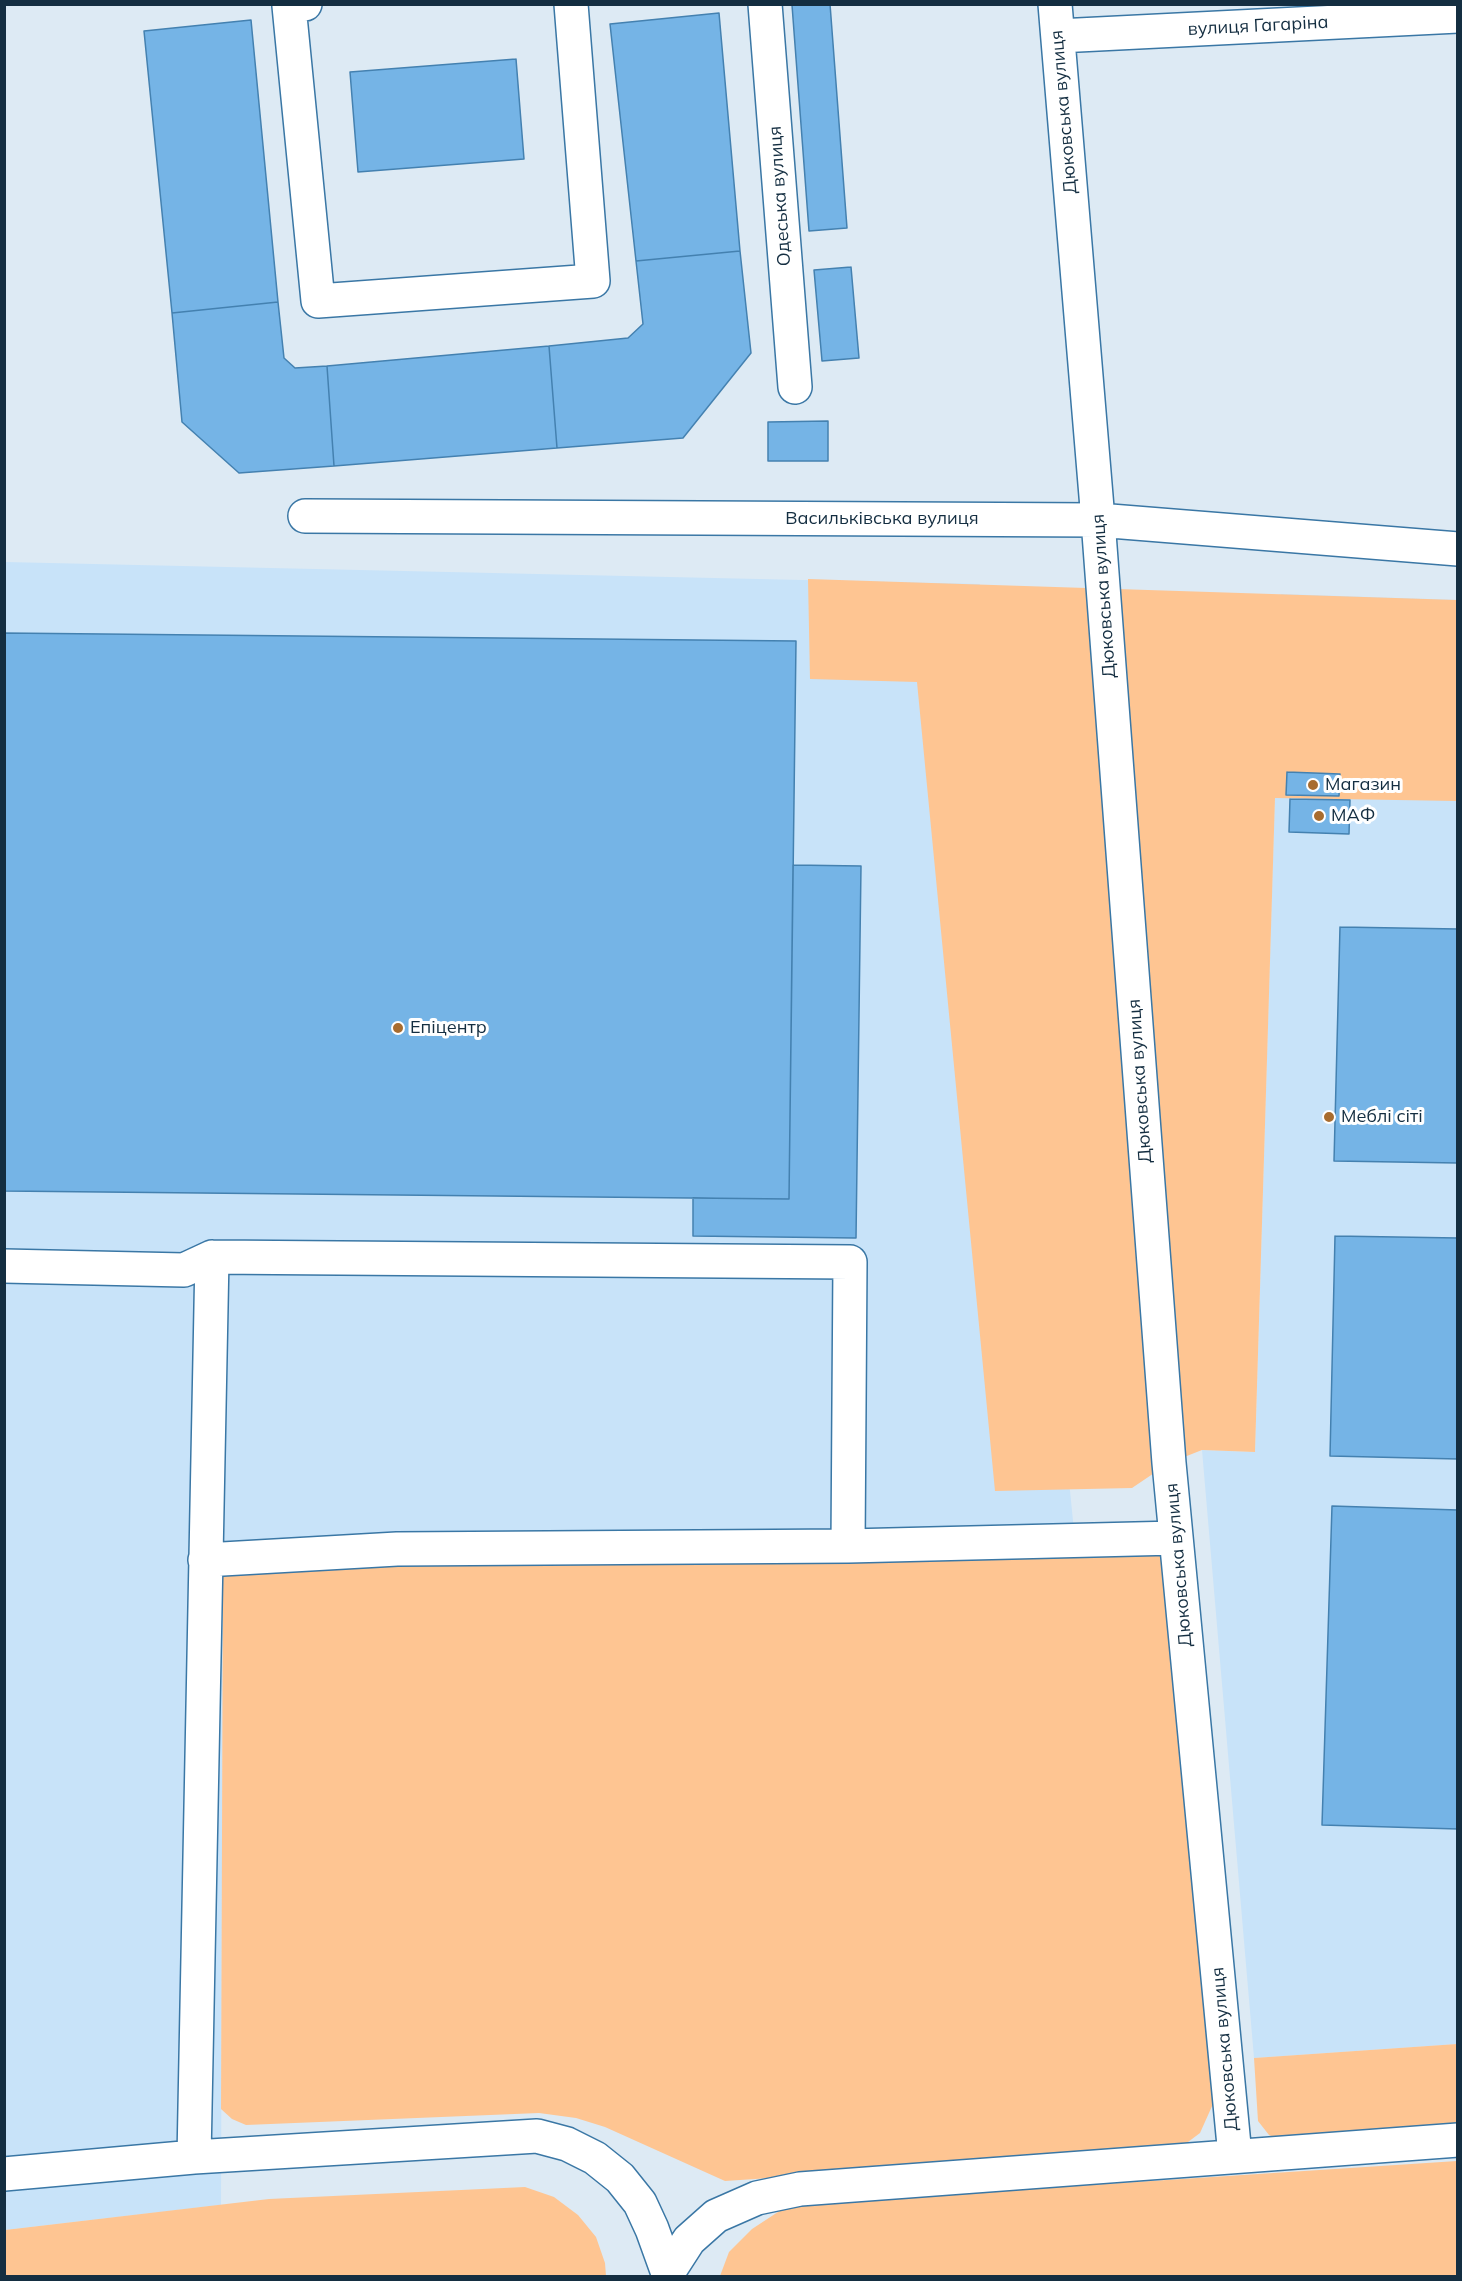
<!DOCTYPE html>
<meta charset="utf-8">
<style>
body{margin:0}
#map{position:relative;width:1462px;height:2281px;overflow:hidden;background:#ddeaf4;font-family:Mulish,sans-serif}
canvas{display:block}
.frame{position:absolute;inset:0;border:6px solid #142e41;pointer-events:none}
</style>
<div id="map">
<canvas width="1462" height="2281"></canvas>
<div class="frame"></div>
</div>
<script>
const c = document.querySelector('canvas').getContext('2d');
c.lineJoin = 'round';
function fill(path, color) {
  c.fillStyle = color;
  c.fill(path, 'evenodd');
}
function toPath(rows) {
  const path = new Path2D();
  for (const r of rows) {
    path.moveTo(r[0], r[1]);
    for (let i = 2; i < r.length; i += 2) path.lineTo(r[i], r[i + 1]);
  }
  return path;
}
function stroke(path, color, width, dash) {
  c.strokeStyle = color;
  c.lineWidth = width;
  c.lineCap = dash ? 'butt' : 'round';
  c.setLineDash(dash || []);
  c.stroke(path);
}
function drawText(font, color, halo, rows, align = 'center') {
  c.font = font + ' Mulish,sans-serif';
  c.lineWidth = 6;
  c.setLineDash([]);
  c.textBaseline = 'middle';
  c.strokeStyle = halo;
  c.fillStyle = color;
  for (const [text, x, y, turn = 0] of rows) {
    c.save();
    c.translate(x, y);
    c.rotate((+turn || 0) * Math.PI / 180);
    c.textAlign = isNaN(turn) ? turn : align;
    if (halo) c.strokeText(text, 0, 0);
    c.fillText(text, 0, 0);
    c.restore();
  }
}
const built = toPath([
 [5,562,980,584,1075,1541,223,1558,221,2205,5,2230],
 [1281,594,1457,600,1457,2044,1254,2058,1202,1450,1255,1452]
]);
const green = toPath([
 [808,579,1457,600,1457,801,1275,798,1255,1452,1202,1450,1169,1463,1132,1488,995,1491,917,682,810,679],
 [1163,1538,1213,2104,1200,2133,1176,2151,725,2181,605,2127,576,2118,539,2113,246,2125,232,2119,221,2109,223,1558],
 [1457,2044,1457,2140,1302,2151,1269,2135,1258,2121,1254,2058],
 [1457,2161,1457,2276,720,2276,729,2252,752,2229,781,2210,815,2203],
 [525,2187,554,2197,578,2215,596,2237,605,2263,606,2276,5,2276,5,2230,269,2199]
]);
const building = toPath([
 [830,4,847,228,809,231,792,5,830,4],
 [719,13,740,251,636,261,610,24,719,13],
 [251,20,278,302,172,313,144,31,251,20],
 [516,59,524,159,358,172,350,72,516,59],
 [740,251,751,353,683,438,557,448,549,346,628,338,643,324,636,261,740,251],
 [851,267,859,358,822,361,814,270,851,267],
 [278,302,284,358,295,368,327,366,334,466,239,473,182,422,172,313,278,302],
 [549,346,557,448,334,466,327,366,549,346],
 [828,421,828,461,768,461,768,422,828,421],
 [4,633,796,641,789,1199,4,1191,4,633],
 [1287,772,1340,774,1339,796,1286,795,1287,772],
 [1290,799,1350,800,1349,834,1289,832,1290,799],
 [793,865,861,866,856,1238,693,1236,693,1198,789,1199,793,865],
 [1340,927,1458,929,1458,1163,1334,1161,1340,927],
 [1335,1236,1458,1238,1458,1459,1330,1456,1335,1236],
 [1332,1506,1458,1510,1458,1829,1322,1825,1332,1506]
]);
const minor = toPath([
 [305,4,289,6,318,301,593,281,571,4],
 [765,4,795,387],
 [1055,4,1098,520,1169,1463,1235,2156],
 [1058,36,1458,16],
 [305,516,1098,520,1458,549],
 [4,1266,184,1270,212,1257,850,1262,848,1546,397,1549,205,1560],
 [848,1546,1176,1538],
 [194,2157,212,1257],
 [4,2174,194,2157,537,2136,567,2144,595,2158,620,2178,640,2203,652,2229,669,2276],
 [669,2271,689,2240,716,2216,757,2198,800,2189,1458,2140]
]);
const markers = [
 [1313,785,6,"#a86c2f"],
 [1319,816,6,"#a86c2f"],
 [398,1028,6,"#a86c2f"],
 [1329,1117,6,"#a86c2f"]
];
const streetNames = [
 ["вулиця Гагаріна",1258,26,-3],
 ["Дюковська вулиця",1064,112,-95],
 ["Одеська вулиця",780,196,-94],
 ["Васильківська вулиця",882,519],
 ["Дюковська вулиця",1104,596,-94],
 ["Дюковська вулиця",1140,1081,-94],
 ["Дюковська вулиця",1179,1565,-95],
 ["Дюковська вулиця",1225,2049,-95]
];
const poiNames = [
 ["Магазин",1325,785],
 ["МАФ",1331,816],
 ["Епіцентр",410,1028],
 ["Меблі сіті",1341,1117]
];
fill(built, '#c8e3f9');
fill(green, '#fec592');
fill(building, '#75b4e6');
stroke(building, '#4481b0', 1.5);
stroke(minor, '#3a77a5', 36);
stroke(minor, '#fff', 33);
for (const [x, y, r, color] of markers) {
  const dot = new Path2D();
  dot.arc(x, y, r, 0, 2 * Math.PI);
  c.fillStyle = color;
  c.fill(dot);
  stroke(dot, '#fff', 2);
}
drawText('18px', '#142e41', '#fff', streetNames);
drawText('18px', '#142e41', '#fff', poiNames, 'left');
</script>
